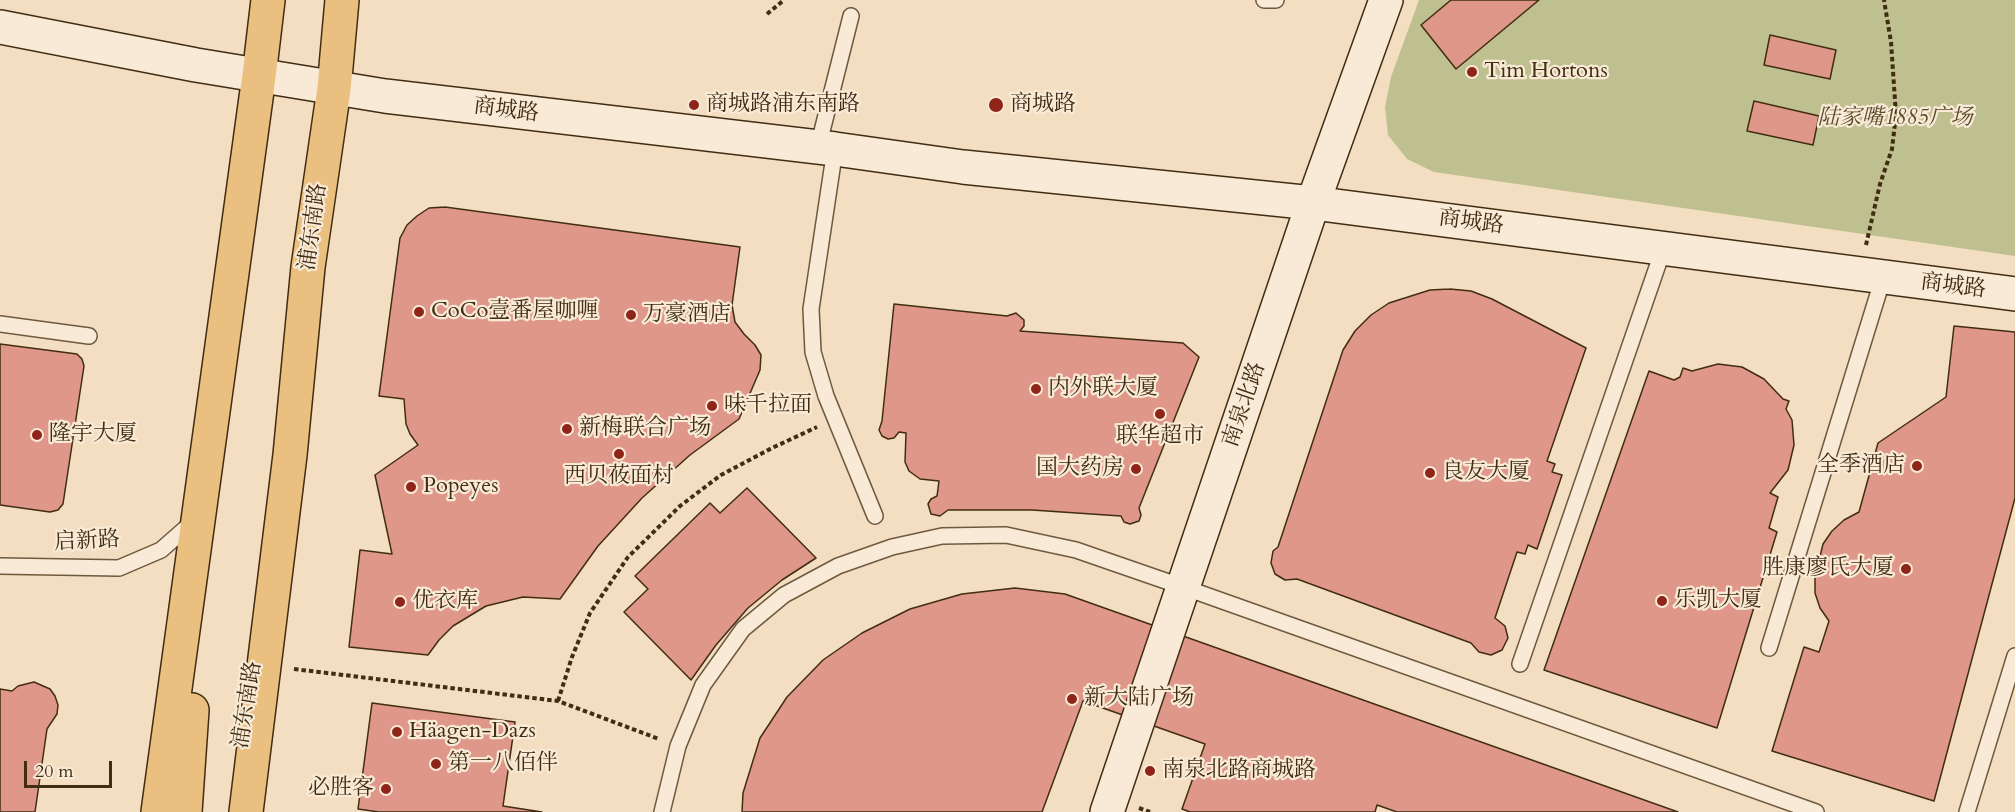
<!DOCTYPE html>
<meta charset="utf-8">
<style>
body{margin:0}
#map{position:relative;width:2015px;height:812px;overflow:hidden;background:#f4dec1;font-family:Cardo,serif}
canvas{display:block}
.scale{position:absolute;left:24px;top:761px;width:88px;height:27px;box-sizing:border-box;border:3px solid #412d11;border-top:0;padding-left:8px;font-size:18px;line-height:21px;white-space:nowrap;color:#412d11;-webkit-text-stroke:4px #f8ead7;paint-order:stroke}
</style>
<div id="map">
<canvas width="2015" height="812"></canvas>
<div class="scale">20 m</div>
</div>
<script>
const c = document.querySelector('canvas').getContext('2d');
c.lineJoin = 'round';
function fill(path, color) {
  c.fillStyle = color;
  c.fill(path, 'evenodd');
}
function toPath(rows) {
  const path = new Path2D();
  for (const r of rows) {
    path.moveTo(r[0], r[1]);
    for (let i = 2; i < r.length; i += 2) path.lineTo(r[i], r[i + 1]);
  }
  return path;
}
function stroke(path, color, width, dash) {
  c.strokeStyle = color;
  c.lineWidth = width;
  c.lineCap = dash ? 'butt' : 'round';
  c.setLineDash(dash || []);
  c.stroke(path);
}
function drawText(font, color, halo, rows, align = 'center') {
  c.font = font + ' Cardo,"Noto Serif SC",serif';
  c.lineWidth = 4.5;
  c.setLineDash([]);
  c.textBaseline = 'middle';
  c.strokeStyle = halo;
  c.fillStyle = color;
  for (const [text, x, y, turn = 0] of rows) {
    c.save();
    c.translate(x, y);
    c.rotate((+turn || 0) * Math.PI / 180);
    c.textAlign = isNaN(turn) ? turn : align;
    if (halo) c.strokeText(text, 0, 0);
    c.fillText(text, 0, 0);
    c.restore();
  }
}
const green = toPath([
 [1419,0,2015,0,2015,256,1434,172,1407,159,1388,135,1385,107,1391,77]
]);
const building = toPath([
 [1451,0,1539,0,1456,69,1421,25,1451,0],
 [1770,35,1836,50,1830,79,1764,65,1770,35],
 [1754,101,1819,116,1813,145,1747,131,1754,101],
 [445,207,740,247,732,305,735,322,744,334,755,345,761,355,760,370,739,419,690,455,642,498,598,546,560,599,523,597,486,606,453,626,439,640,428,655,349,647,360,550,392,554,375,475,418,445,410,434,406,424,404,399,379,396,400,238,407,225,417,216,429,208,445,207],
 [1450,289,1471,291,1492,299,1586,348,1547,461,1555,464,1552,472,1562,475,1537,549,1528,545,1525,554,1517,552,1495,618,1505,626,1508,638,1502,650,1491,655,1479,652,1471,643,1297,579,1285,580,1275,574,1271,563,1273,551,1278,547,1343,350,1355,331,1371,315,1389,303,1430,290,1450,289],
 [894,304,1007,316,1016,313,1024,320,1024,326,1020,331,1183,343,1199,357,1139,508,1141,515,1139,521,1130,524,1124,522,1121,516,1032,510,948,510,940,516,931,514,928,504,931,499,937,496,939,481,920,479,909,471,905,462,906,433,899,432,894,438,888,439,882,436,879,430,882,421,894,304],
 [1954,326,2015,332,2015,498,1934,801,1772,751,1804,647,1819,652,1829,621,1820,608,1815,593,1815,577,1823,544,1832,531,1844,520,1859,512,1878,443,1946,397,1954,326],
 [0,344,77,354,82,359,84,366,63,504,58,510,50,512,0,505,0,344],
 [1718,364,1742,367,1764,379,1783,399,1789,401,1786,409,1792,420,1794,445,1788,470,1770,493,1778,497,1769,528,1777,532,1717,728,1544,670,1649,371,1674,380,1680,377,1683,368,1692,371,1718,364],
 [747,488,816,558,782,580,748,608,716,645,691,680,624,612,648,589,635,576,710,503,720,513,747,488],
 [1015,588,1065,594,1678,812,1397,812,1377,805,1375,812,1190,812,1182,809,1205,744,1083,701,1042,812,742,812,743,793,760,738,787,697,823,660,862,633,910,609,962,594,1015,588],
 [34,682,50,689,55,696,58,705,57,714,47,729,35,812,0,812,0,689,12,691,18,686,34,682],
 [372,703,515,722,503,806,542,812,379,812,358,809,372,703]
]);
const path = toPath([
 [767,14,784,0],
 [1866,245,1880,184,1892,149,1896,115,1891,42,1884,0],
 [294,669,558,701,659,739],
 [558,701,572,657,590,613,628,557,680,506,721,475,772,448,817,427],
 [1139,808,1150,812]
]);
const lane = toPath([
 [1264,0,1276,0],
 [818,147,851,16],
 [835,149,811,309,813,352,826,396,875,516],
 [0,324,89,336],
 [0,566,119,568,161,550,194,521],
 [1769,648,1883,278],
 [1520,664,1664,247],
 [662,812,678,746,703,685,743,629,784,595,838,566,892,547,942,536,1006,535,1076,550,1183,587,1816,812],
 [1967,812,2015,656]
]);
const secondary = toPath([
 [0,27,196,65,385,96,835,149,963,167,1313,203,2015,294],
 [1107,812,1313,203,1386,0]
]);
const primary = toPath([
 [158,812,259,76,268,0],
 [185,812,192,710],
 [246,812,290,455,308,267,334,89,342,0]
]);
const markers = [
 [1472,72,6,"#8f2418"],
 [694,105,6,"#8f2418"],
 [996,105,8,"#8f2418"],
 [419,312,6,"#8f2418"],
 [631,315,6,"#8f2418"],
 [1036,389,6,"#8f2418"],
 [712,406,6,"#8f2418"],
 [1160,414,6,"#8f2418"],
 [567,429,6,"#8f2418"],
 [37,435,6,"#8f2418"],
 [619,454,6,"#8f2418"],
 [1917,466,6,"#8f2418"],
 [1136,469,6,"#8f2418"],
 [1430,473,6,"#8f2418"],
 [411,487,6,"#8f2418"],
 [1906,569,6,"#8f2418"],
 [1662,601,6,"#8f2418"],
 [400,602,6,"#8f2418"],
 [1072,699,6,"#8f2418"],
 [397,732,6,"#8f2418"],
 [436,764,6,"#8f2418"],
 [1150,771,6,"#8f2418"],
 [386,789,6,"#8f2418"]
];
const poiNames = [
 ["Tim Hortons",1484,72],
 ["商城路浦东南路",706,105],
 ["商城路",1010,105],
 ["CoCo壹番屋咖喱",431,312],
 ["万豪酒店",643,315],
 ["内外联大厦",1048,389],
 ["味千拉面",724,406],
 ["新梅联合广场",579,429],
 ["隆宇大厦",49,435],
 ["联华超市",1160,437,"center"],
 ["全季酒店",1905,466,"right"],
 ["国大药房",1124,469,"right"],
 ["良友大厦",1442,473],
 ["西贝莜面村",619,477,"center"],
 ["Popeyes",423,487],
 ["胜康廖氏大厦",1894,569,"right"],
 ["乐凯大厦",1674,601],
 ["优衣库",412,602],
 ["新大陆广场",1084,699],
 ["Häagen-Dazs",409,732],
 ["第一八佰伴",448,764],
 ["南泉北路商城路",1162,771],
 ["必胜客",374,789,"right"]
];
const streetNames = [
 ["商城路",506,111,7],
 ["商城路",1471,223,7],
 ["浦东南路",314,227,-82],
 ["商城路",1953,287,7],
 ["南泉北路",1245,405,-71],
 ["启新路",87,542,-3],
 ["浦东南路",248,705,-81]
];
const parkNames = [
 ["陆家嘴1885广场",1895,119]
];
fill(green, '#bfc090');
fill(building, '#df978a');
stroke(building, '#412d11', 1.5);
stroke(lane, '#6e593d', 18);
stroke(secondary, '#412d11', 36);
stroke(primary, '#412d11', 36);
stroke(path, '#412d11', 4, [4.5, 3]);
stroke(lane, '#f8ead7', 15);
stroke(secondary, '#f8ead7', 33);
stroke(primary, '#eabf80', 33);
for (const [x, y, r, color] of markers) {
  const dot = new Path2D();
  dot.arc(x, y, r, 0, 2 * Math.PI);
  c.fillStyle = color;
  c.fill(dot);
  stroke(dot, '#f8ead7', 2);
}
drawText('22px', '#412d11', '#f8ead7', poiNames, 'left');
drawText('22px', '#412d11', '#f8ead7', streetNames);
drawText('italic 22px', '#5a4a2a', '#f8ead7', parkNames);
</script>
